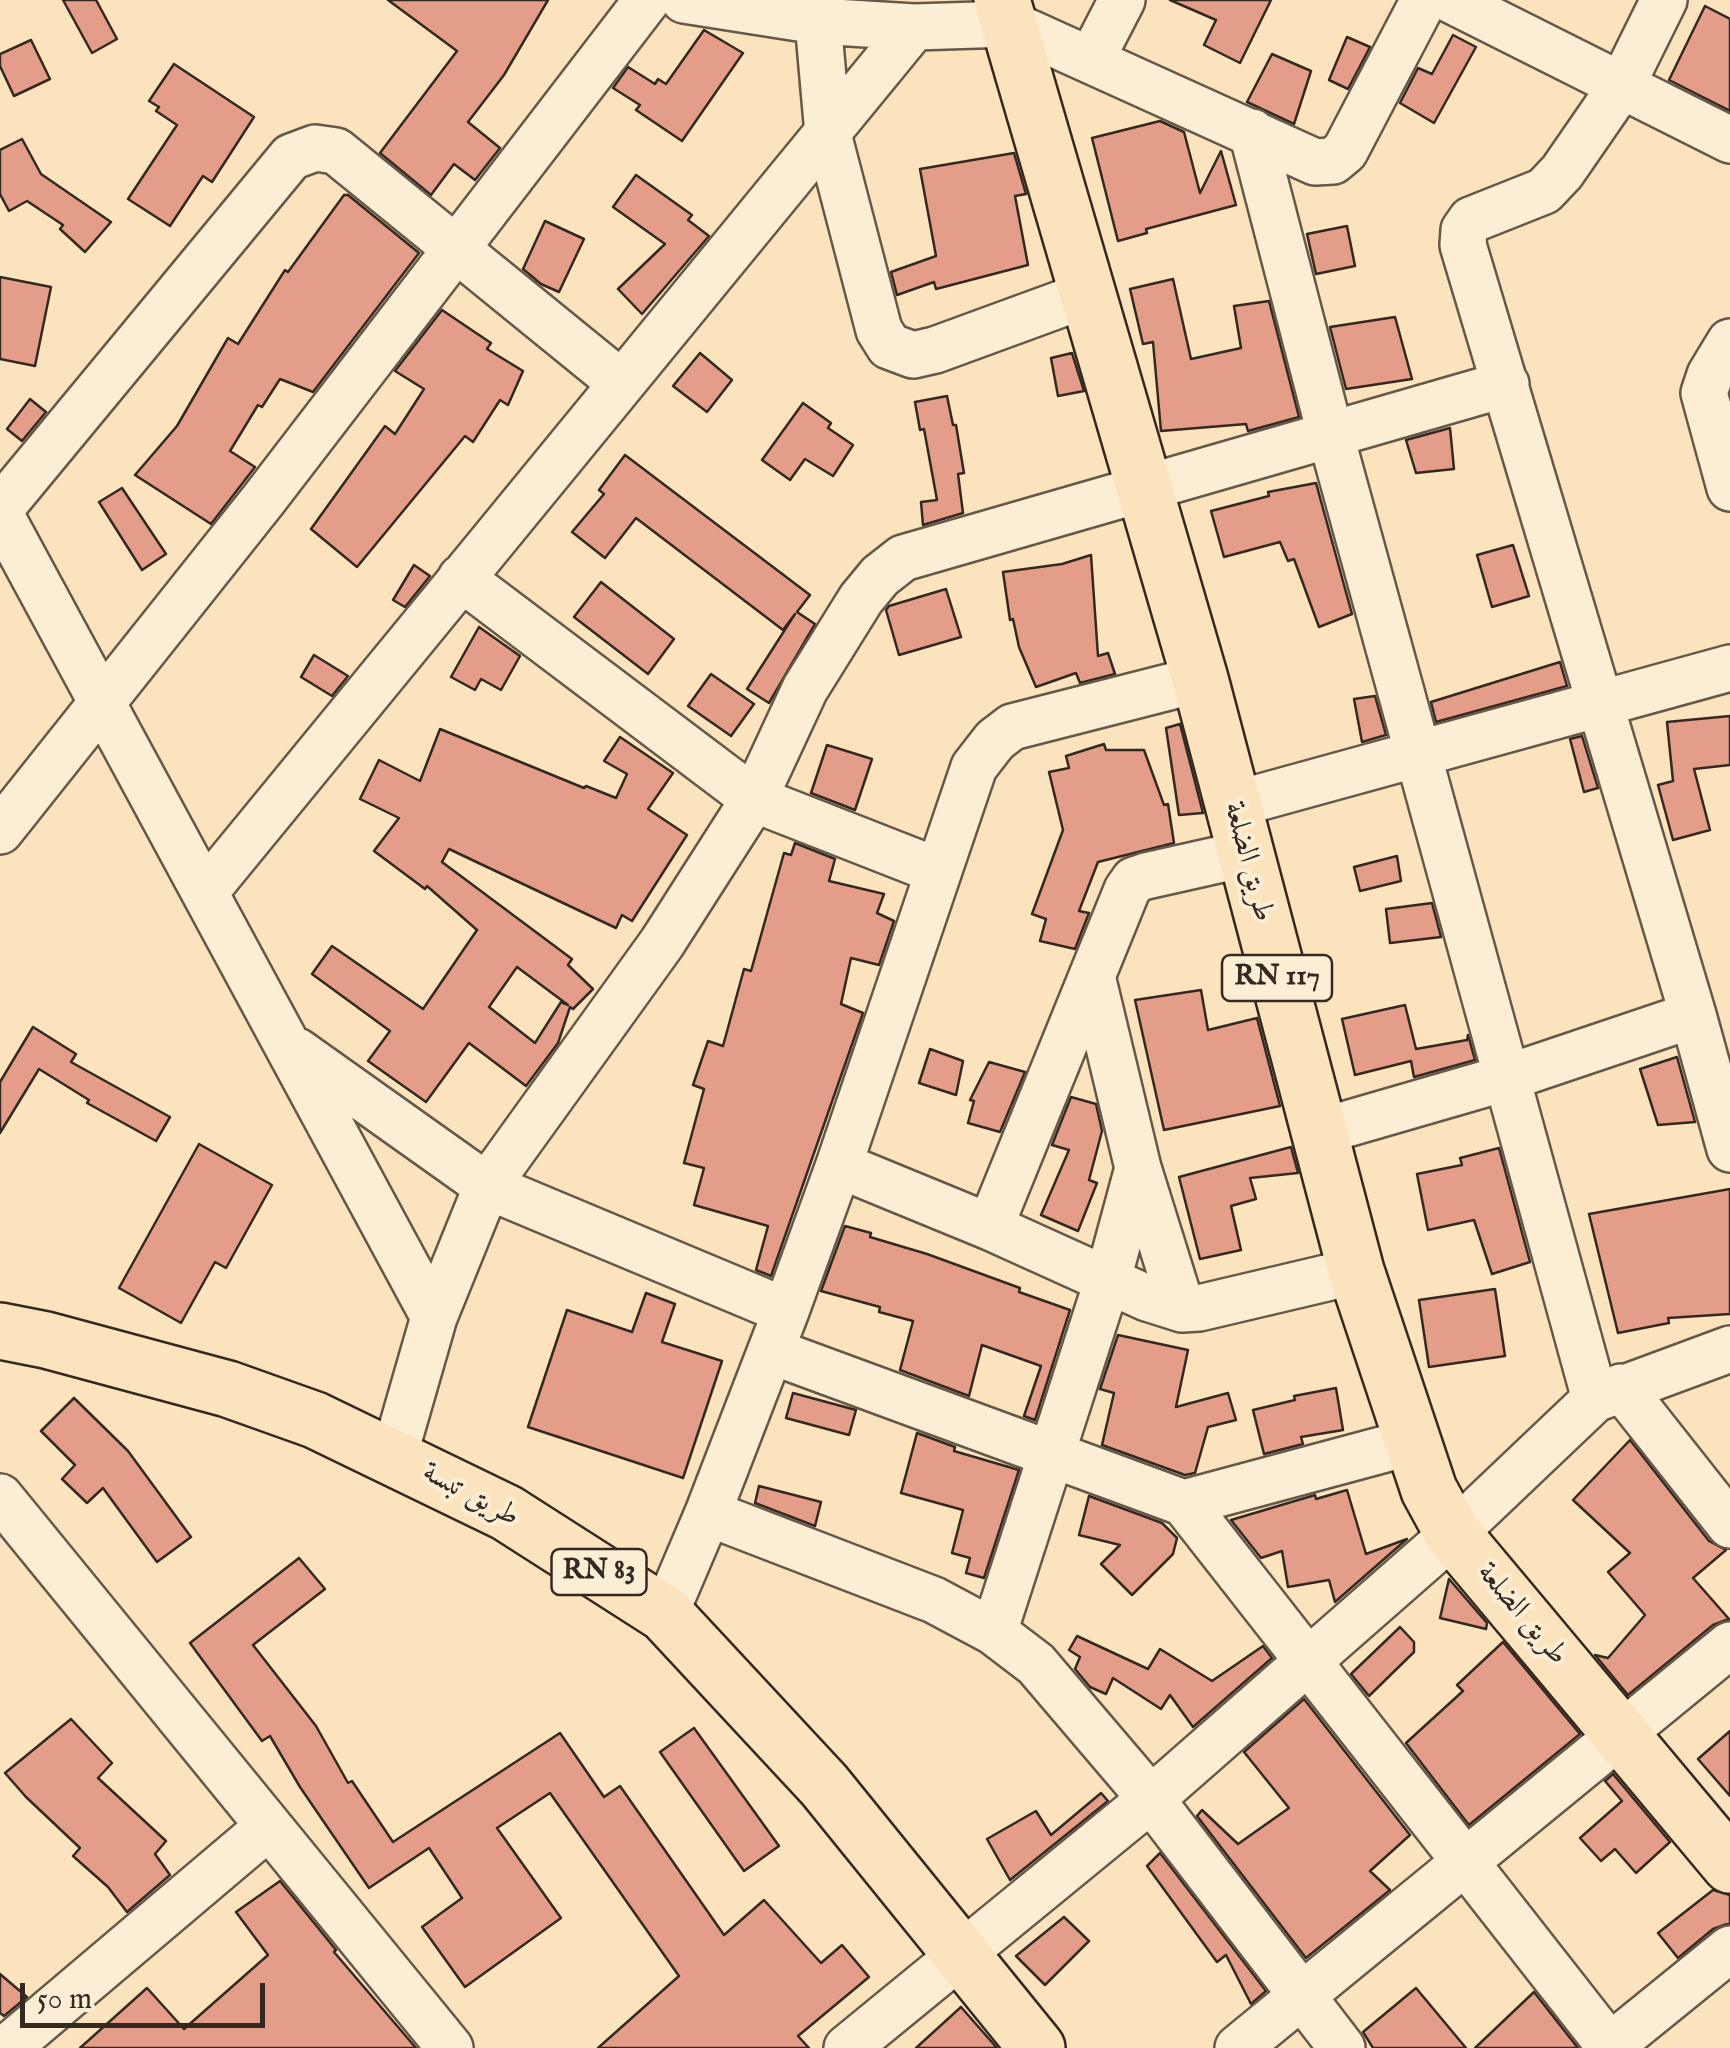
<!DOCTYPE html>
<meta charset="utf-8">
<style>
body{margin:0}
#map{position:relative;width:1730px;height:2048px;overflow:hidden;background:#fbe3be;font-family:"IM FELL English",serif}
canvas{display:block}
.scale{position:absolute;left:20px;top:1983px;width:245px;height:45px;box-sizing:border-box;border:5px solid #342921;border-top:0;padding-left:12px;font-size:30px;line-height:35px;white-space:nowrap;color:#342921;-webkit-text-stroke:8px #fcedd5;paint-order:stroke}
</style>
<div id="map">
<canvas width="1730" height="2048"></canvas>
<div class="scale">50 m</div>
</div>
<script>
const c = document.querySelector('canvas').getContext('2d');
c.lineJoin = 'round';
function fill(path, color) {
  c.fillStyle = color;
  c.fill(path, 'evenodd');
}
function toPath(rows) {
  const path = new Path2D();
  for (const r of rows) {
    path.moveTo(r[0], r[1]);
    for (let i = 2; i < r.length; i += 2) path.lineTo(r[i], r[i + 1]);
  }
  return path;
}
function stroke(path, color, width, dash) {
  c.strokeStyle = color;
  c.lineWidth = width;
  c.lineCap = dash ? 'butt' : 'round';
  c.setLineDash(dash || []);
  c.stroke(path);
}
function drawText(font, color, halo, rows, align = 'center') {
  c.font = font + ' "IM FELL English",Amiri,serif';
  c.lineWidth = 8;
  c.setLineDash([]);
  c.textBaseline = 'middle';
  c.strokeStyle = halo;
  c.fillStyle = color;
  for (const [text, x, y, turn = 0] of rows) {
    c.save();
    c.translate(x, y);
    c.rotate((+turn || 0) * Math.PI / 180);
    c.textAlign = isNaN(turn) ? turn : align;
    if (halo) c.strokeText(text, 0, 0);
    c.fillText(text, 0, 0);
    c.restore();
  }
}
const building = toPath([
 [63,0,96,0,117,39,92,53,63,0],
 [388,0,548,0,504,75,468,122,500,148,475,180,454,164,431,195,380,153,457,51,388,0],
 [1170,0,1271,0,1240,63,1204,45,1216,20,1170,0],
 [1705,6,1730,19,1730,111,1669,80,1705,6],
 [704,30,743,53,682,141,636,110,640,105,613,88,628,67,655,84,658,79,666,84,704,30],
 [1453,35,1476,47,1434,123,1400,103,1418,68,1432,74,1453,35],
 [1347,37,1370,47,1348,89,1329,80,1347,37],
 [31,40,50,79,14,96,0,66,0,54,31,40],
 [1272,54,1311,71,1294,124,1247,102,1272,54],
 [174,64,254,117,212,182,203,176,170,226,128,199,177,125,156,111,159,107,149,101,174,64],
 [1160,121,1184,132,1200,193,1221,151,1236,205,1146,229,1147,233,1118,241,1092,138,1160,121],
 [22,139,41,174,111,222,85,252,60,229,63,225,27,201,9,211,0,194,0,150,22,139],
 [1014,153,1026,194,1015,196,1028,265,936,289,934,282,897,295,891,272,936,256,920,169,1014,153],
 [636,175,692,215,688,220,709,236,642,314,618,289,665,244,613,207,636,175],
 [344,195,348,195,419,253,313,392,280,379,262,407,258,405,230,451,255,467,211,524,135,475,177,426,228,338,238,344,285,270,288,272,344,195],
 [545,221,584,239,559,292,541,284,523,269,545,221],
 [1347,226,1355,266,1316,274,1307,234,1347,226],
 [0,277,51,287,35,366,0,359,0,277],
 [1173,279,1191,359,1241,348,1234,306,1269,301,1299,417,1248,431,1246,424,1161,431,1153,342,1143,344,1130,289,1173,279],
 [442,310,491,343,487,349,523,371,508,405,500,400,473,442,465,436,357,567,311,529,385,426,395,434,424,389,395,371,442,310],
 [1395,317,1412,379,1346,389,1330,327,1395,317],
 [700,353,732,380,707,412,673,386,700,353],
 [1072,353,1084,391,1058,396,1051,358,1072,353],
 [947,396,953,425,956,425,964,473,958,474,963,513,923,525,921,502,937,500,924,429,920,430,915,402,947,396],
 [30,399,46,412,22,441,7,429,30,399],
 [803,403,831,423,828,428,853,445,833,476,805,459,790,480,762,460,803,403],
 [1450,428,1454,469,1416,473,1406,440,1450,428],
 [625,455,810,595,797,612,815,624,769,703,747,689,795,614,783,630,636,518,605,558,572,532,604,494,599,490,625,455],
 [1316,483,1352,614,1319,627,1294,559,1288,561,1280,542,1224,557,1211,511,1269,496,1268,492,1316,483],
 [122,488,166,554,142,570,99,502,122,488],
 [1513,545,1529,596,1492,607,1477,555,1513,545],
 [1091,555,1098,656,1108,653,1115,674,1080,683,1076,673,1036,687,1019,647,1013,619,1010,620,1003,572,1062,564,1091,555],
 [414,565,430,576,405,607,393,600,414,565],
 [601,582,674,639,648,674,574,617,601,582],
 [946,589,961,637,899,655,886,610,889,606,946,589],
 [479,627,520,656,501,690,481,679,475,690,451,677,479,627],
 [314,655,348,676,332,696,301,677,314,655],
 [1560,662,1567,686,1436,722,1431,702,1560,662],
 [711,674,754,704,731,736,688,706,711,674],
 [1375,696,1386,735,1362,742,1354,699,1375,696],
 [1730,716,1730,765,1694,769,1710,830,1673,840,1658,785,1673,781,1667,722,1730,716],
 [1180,724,1203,813,1179,815,1166,728,1180,724],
 [440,729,584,788,586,786,616,798,627,774,604,761,620,737,673,773,648,809,687,835,632,921,622,915,616,928,449,849,442,862,572,959,568,965,593,989,573,1009,570,1007,558,1043,526,1086,469,1043,426,1102,368,1061,390,1031,312,974,332,946,423,1009,477,930,427,886,425,889,374,851,399,818,360,799,379,760,420,781,440,729],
 [517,967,568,1005,561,1002,535,1043,489,1007,517,967],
 [1582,736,1598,788,1584,792,1570,739,1582,736],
 [1104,744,1106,750,1144,750,1164,805,1168,804,1174,843,1098,862,1079,911,1089,913,1075,949,1040,941,1046,919,1032,914,1063,830,1049,772,1069,768,1066,756,1104,744],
 [827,745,872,759,855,810,811,793,827,745],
 [795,843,835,859,829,881,884,894,877,913,894,921,879,965,851,958,841,1004,863,1013,771,1276,756,1270,768,1226,694,1205,704,1168,684,1163,704,1089,693,1085,708,1041,723,1046,744,969,751,971,784,853,791,855,795,843],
 [1397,856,1401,881,1360,891,1354,867,1397,856],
 [1432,903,1441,937,1390,943,1386,909,1432,903],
 [1201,990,1208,1030,1257,1018,1280,1106,1164,1130,1135,1000,1201,990],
 [1405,1005,1416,1049,1467,1040,1468,1035,1475,1060,1414,1077,1411,1061,1355,1075,1342,1019,1405,1005],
 [33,1027,76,1054,71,1062,170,1117,156,1141,87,1103,89,1100,39,1069,0,1133,0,1082,33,1027],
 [930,1049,963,1061,956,1095,919,1083,930,1049],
 [1677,1057,1695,1122,1658,1125,1640,1069,1677,1057],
 [989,1062,1025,1072,1000,1132,968,1123,974,1101,970,1100,989,1062],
 [1071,1097,1096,1104,1102,1131,1089,1180,1097,1183,1078,1231,1041,1215,1069,1150,1052,1145,1071,1097],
 [199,1144,272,1185,226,1268,215,1262,181,1323,119,1288,199,1144],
 [1291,1147,1298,1173,1250,1178,1256,1199,1231,1206,1241,1250,1200,1259,1179,1177,1291,1147],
 [1499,1148,1530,1262,1492,1274,1474,1220,1428,1230,1417,1174,1462,1165,1460,1158,1499,1148],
 [1730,1189,1730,1314,1668,1318,1669,1323,1618,1333,1589,1214,1730,1189],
 [845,1226,871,1233,870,1237,927,1254,1020,1288,1019,1292,1070,1310,1035,1420,1024,1416,1041,1366,982,1345,969,1396,900,1370,913,1321,879,1312,880,1307,821,1291,845,1226],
 [1495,1289,1505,1356,1429,1367,1419,1300,1495,1289],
 [646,1293,675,1304,662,1342,722,1361,683,1478,528,1427,567,1310,632,1332,646,1293],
 [1118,1335,1188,1350,1176,1407,1228,1393,1236,1420,1208,1427,1195,1473,1185,1475,1102,1445,1114,1393,1100,1389,1118,1335],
 [1336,1388,1343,1430,1301,1437,1303,1444,1264,1454,1253,1410,1295,1400,1294,1396,1336,1388],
 [793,1393,856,1410,849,1435,786,1418,793,1393],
 [74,1398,128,1451,191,1537,157,1562,103,1488,87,1503,62,1479,75,1465,41,1431,74,1398],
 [917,1433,955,1447,954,1451,1019,1470,984,1578,966,1573,970,1558,952,1553,963,1510,901,1493,917,1433],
 [1630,1440,1709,1541,1726,1550,1693,1578,1729,1619,1713,1625,1628,1695,1595,1655,1608,1658,1645,1615,1608,1572,1630,1553,1573,1500,1630,1440],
 [759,1486,821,1502,815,1526,755,1503,759,1486],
 [1347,1490,1366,1554,1407,1539,1335,1602,1329,1580,1288,1587,1282,1551,1261,1558,1231,1520,1315,1495,1316,1499,1347,1490],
 [1089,1496,1162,1523,1177,1538,1173,1554,1132,1595,1101,1564,1120,1545,1079,1535,1089,1496],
 [299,1558,325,1589,253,1645,316,1726,348,1783,352,1781,393,1842,560,1733,604,1797,620,1786,724,1935,764,1900,821,1963,842,1945,869,1977,798,2036,809,2048,598,2048,679,1976,550,1793,497,1828,561,1918,465,1987,422,1927,462,1898,429,1848,369,1888,300,1787,270,1736,262,1741,190,1643,299,1558],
 [1449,1579,1487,1623,1486,1629,1440,1618,1449,1579],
 [1400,1627,1414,1642,1414,1652,1369,1696,1351,1674,1400,1627],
 [1077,1636,1148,1669,1160,1649,1212,1681,1263,1646,1272,1658,1193,1727,1170,1695,1161,1709,1113,1678,1106,1694,1090,1687,1075,1669,1080,1657,1069,1650,1077,1636],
 [1503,1642,1580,1734,1469,1825,1406,1743,1463,1691,1457,1685,1503,1642],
 [1304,1699,1410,1835,1370,1871,1390,1890,1306,1958,1197,1816,1202,1810,1238,1844,1289,1808,1244,1752,1304,1699],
 [71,1719,112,1763,98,1778,166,1841,155,1854,170,1875,127,1912,108,1887,73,1856,80,1848,26,1797,5,1773,71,1719],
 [694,1728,779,1846,744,1871,660,1752,694,1728],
 [1730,1731,1730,1796,1698,1759,1730,1731],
 [1613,1774,1670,1842,1636,1873,1615,1849,1601,1861,1580,1838,1622,1801,1605,1781,1613,1774],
 [1101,1793,1108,1801,1010,1880,987,1839,1036,1811,1051,1835,1101,1793],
 [1160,1853,1266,1991,1251,2004,1226,1955,1217,1962,1147,1866,1160,1853],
 [280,1881,336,1950,334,1952,416,2048,80,2048,147,1988,184,2029,268,1955,236,1912,280,1881],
 [1713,1890,1730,1895,1730,1923,1713,1929,1678,1958,1658,1933,1713,1890],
 [1064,1917,1089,1941,1045,1985,1016,1956,1064,1917],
 [0,1974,27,1997,4,2016,0,2013,0,1974],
 [1416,1988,1466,2048,1373,2048,1363,2032,1416,1988],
 [1534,1992,1578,2048,1475,2048,1534,1992],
 [961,2007,997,2048,916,2048,961,2007]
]);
const minor = toPath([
 [684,0,818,21,914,27,1010,24,1315,162,1333,161,1345,151,1424,0],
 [1451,0,1730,140],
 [1664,0,1622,85,1562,172,1544,191,1471,220,1464,230,1463,245,1693,1015,1730,1149],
 [818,21,828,134,879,330,889,346,913,355,935,350,1088,294],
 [1091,60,1122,0],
 [1252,132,1330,433,1595,1399],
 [1730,342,1710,375,1704,393,1730,488],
 [0,509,291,157,315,148,336,151,621,383],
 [0,514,434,1317],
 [461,578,754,799,938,871],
 [1232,805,1730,668],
 [0,831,264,499,647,0],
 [205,892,914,27],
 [1092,976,1138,1168,1182,1309],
 [297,1051,487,1186,786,1311],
 [1319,1132,1509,1077,1693,1015],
 [839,1165,990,1227,1147,1298,1182,1309,1199,1308,1356,1271],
 [990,1227,1127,890,1134,880,1146,876,1244,854],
 [771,1351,1184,1503,1411,1442],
 [1621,1387,1730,1525],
 [394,1456,434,1317,487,1186,662,943,754,799,805,689,861,599,880,576,903,558,1506,384],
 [0,1497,450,2048],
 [1184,1503,1611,2048],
 [708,1513,934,1600,994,1632,1036,1664,1151,1799,1342,2048],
 [665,1614,708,1513,786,1311,839,1165,974,767,995,740,1012,727,1200,679],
 [994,1632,1108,1279,1138,1168],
 [7,2048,268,1827],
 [847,2048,1151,1799,1453,1534,1595,1399,1730,1349],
 [1238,2048,1730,1645],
 [1608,2048,1730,1949]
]);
const major = toPath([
 [1002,0,1200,679,1356,1271,1429,1490,1453,1534,1730,1865],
 [0,1331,46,1340,228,1389,315,1420,507,1513,665,1614,824,1785,1037,2048]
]);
const shields = [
 [1277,978,110],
 [599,1572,95]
];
const shieldNames = [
 ["RN 117",1277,978],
 ["RN 83",599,1572]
];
const streetNames = [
 ["طريق الضلعة",1247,862,75],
 ["طريق تبسة",470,1496,28],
 ["طريق الضلعة",1521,1615,50]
];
fill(building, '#e49d88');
stroke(building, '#342921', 2.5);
stroke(minor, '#665848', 50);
stroke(major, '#342921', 60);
stroke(minor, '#fcedd5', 45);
stroke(major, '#fbe3be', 55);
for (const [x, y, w] of shields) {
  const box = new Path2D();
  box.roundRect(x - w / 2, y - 23, w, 46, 8);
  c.fillStyle = '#fcedd5';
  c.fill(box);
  stroke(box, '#342921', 2.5);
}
drawText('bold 28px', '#342921', null, shieldNames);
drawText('30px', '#342921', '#fcedd5', streetNames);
</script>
